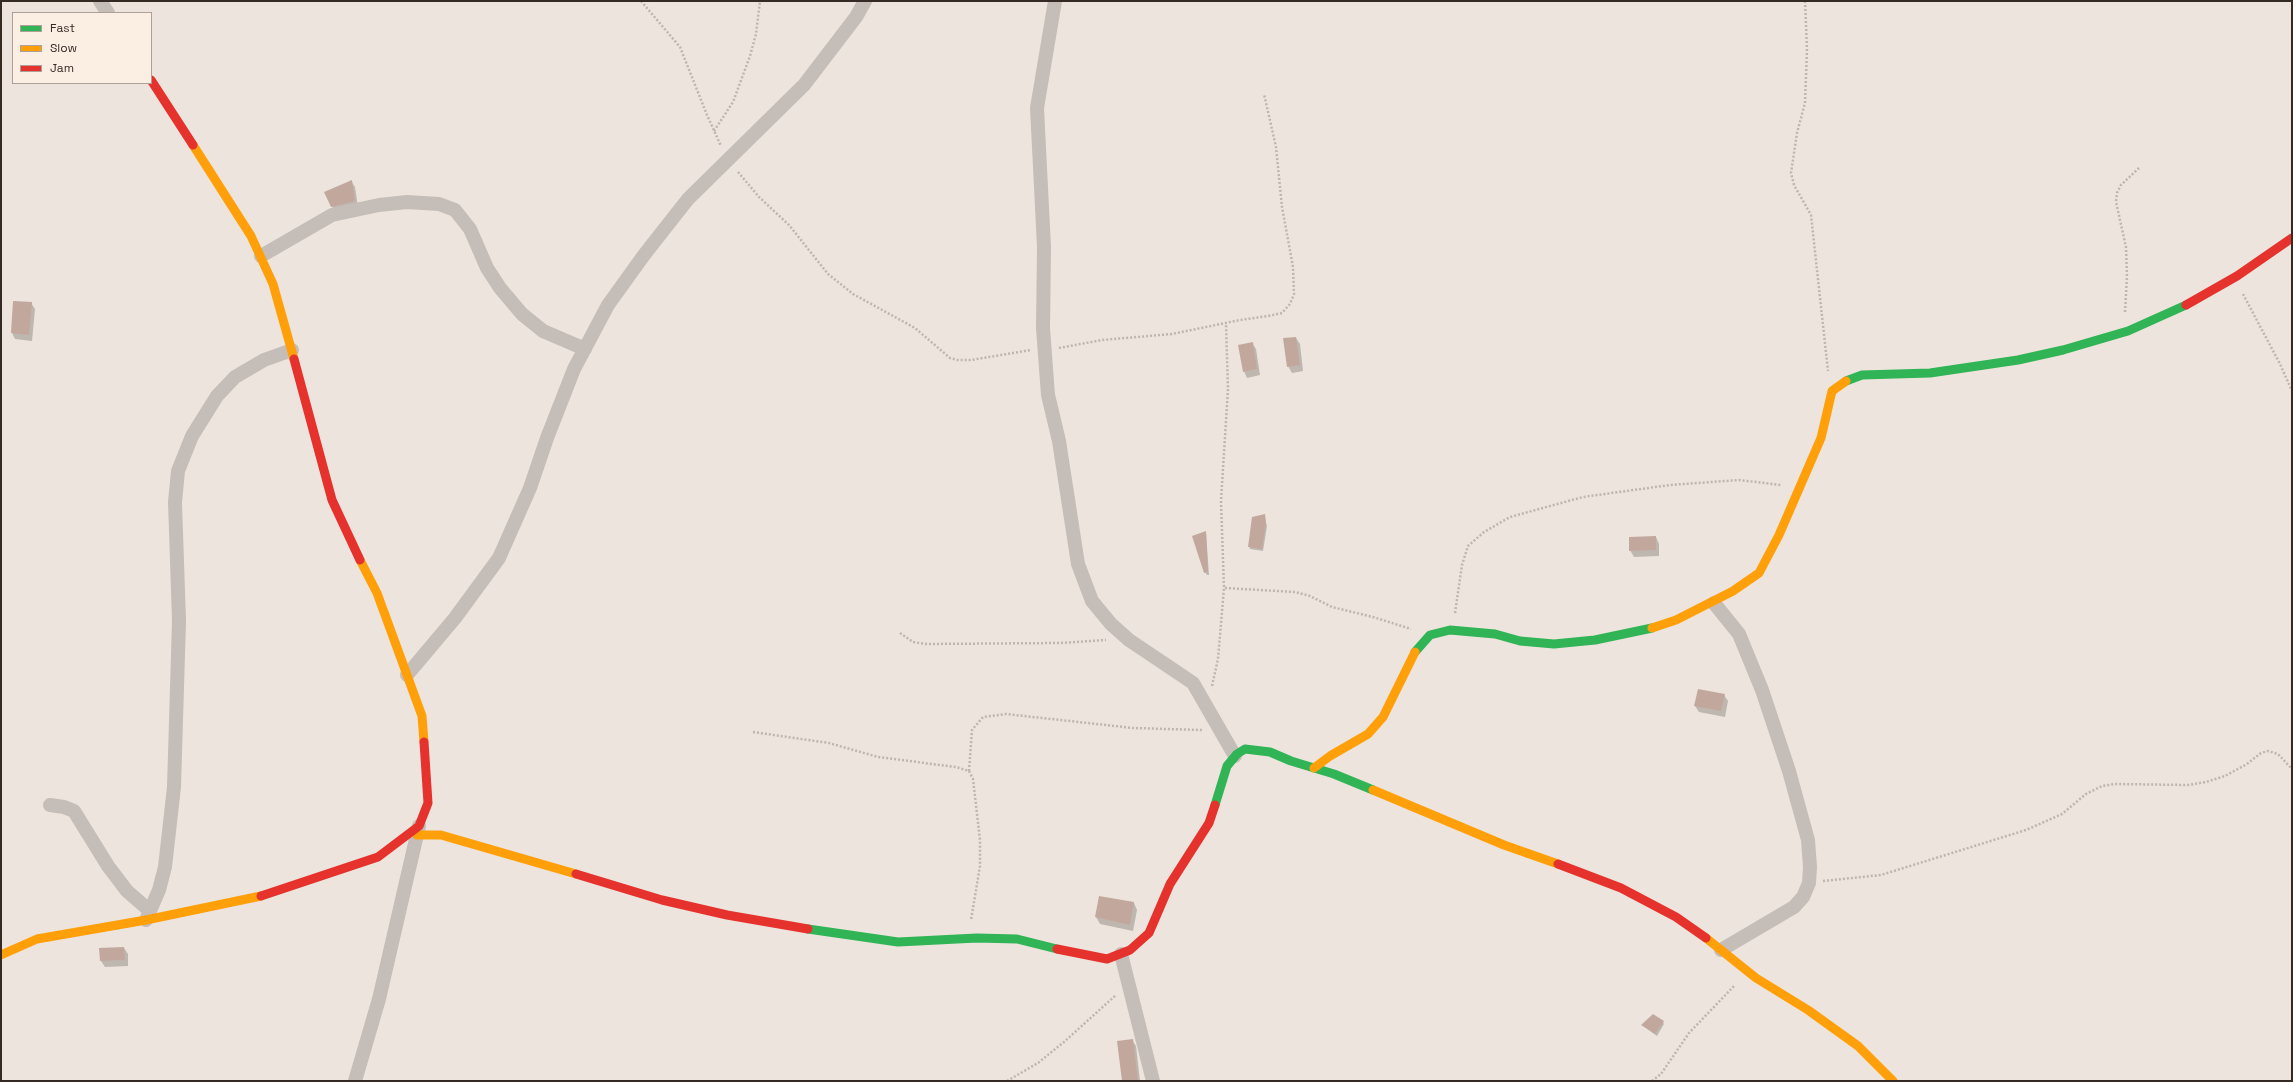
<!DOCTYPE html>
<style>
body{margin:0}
#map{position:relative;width:2293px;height:1082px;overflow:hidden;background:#ede5dd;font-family:"Space Grotesk",sans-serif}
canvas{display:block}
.frame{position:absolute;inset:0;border:2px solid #362a25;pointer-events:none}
.legend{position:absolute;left:12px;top:12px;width:140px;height:72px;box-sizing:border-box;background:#fbefe4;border:1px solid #aca098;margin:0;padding:5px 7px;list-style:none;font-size:12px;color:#362a25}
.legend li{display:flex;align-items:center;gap:8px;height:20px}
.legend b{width:20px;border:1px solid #aca098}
</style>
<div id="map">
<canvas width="2293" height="1082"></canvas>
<div class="frame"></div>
<ul class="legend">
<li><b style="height:5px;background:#30b455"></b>Fast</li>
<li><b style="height:5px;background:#ff9f0a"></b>Slow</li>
<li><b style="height:5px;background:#e5322d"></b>Jam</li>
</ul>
</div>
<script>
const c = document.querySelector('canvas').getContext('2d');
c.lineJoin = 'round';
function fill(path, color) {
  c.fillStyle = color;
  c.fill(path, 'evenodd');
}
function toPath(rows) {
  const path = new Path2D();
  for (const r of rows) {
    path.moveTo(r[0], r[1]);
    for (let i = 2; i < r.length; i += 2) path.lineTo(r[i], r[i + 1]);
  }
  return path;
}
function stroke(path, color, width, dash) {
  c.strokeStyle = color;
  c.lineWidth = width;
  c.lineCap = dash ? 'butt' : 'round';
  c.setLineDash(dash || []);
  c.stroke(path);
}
const shadow = toPath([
 [351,181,355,187,358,207,335,213,332,206],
 [31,303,35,309,32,341,15,339,12,333],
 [1296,338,1300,344,1303,371,1292,373,1288,366],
 [1252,343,1256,349,1260,375,1247,378,1244,371],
 [1264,515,1267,526,1263,551,1250,549,1249,546],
 [1206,532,1209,575,1207,575,1205,572],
 [1656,537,1659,544,1659,556,1634,557,1630,550],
 [1724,695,1728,701,1725,717,1699,712,1695,706],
 [1100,897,1134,903,1137,910,1133,931,1100,924,1096,917],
 [124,948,128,954,128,966,105,967,101,961],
 [1663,1022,1664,1024,1657,1036,1642,1025],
 [1132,1040,1136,1046,1140,1081,1123,1081]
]);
const building = toPath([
 [352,180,355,201,331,207,324,192],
 [13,301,32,302,29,335,11,333],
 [1296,337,1300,365,1287,367,1283,338],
 [1253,342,1257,369,1243,372,1238,345],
 [1265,514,1266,522,1262,549,1248,547,1252,517],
 [1206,531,1208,572,1204,573,1192,536],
 [1656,536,1656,550,1629,551,1629,537],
 [1698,689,1725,694,1721,711,1694,706],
 [1099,896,1134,902,1130,925,1095,917],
 [124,947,125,960,100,961,99,948],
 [1653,1014,1664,1021,1655,1034,1641,1025],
 [1133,1039,1138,1081,1122,1081,1117,1041]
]);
const path = toPath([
 [641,1,680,47,707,115,721,146],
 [1805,1,1807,49,1805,103,1797,133,1791,173,1794,185,1811,215,1828,371],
 [714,131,733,102,750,56,756,34,760,1],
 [738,172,759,197,789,225,828,274,853,294,915,328,950,358,958,360,971,360,1031,350],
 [2243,294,2280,364,2292,391],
 [2125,312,2127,277,2126,247,2116,202,2117,193,2121,185,2139,168],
 [1059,348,1102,340,1172,334,1240,320,1268,316,1282,313,1290,304,1294,294,1293,267,1282,207,1276,147,1264,94],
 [1225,588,1295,592,1310,596,1332,607,1373,617,1411,629],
 [1455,613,1462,565,1468,546,1484,532,1510,517,1583,497,1670,485,1739,480,1781,485],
 [900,633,913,642,926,644,1060,643,1106,640],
 [1212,686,1218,659,1224,588,1221,501,1228,389,1226,324],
 [753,732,829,743,878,757,956,767,969,771,973,779,980,840,980,866,971,920],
 [969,771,972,730,983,717,1006,714,1133,728,1202,730],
 [1823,881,1881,875,2026,830,2062,814,2086,794,2102,786,2115,784,2188,785,2206,782,2225,776,2247,764,2261,753,2268,751,2278,754,2292,769],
 [1007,1081,1038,1063,1064,1042,1116,995],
 [1652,1081,1661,1074,1689,1033,1735,985]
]);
const street = toPath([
 [100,1,108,13],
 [1055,1,1037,108,1044,247,1043,328,1048,395,1059,441,1078,564,1092,601,1111,624,1129,640,1193,683,1235,756],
 [261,256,332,215,379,205,407,202,439,204,455,210,470,229,487,268,500,288,522,314,543,331,585,349],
 [1714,603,1739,634,1762,690,1789,771,1808,840,1810,867,1809,883,1803,897,1794,907,1721,950],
 [407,675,455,618,499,558,530,488,547,438,574,369,608,305,644,255,688,199,804,85,856,17,865,1],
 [50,805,64,807,74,811,108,866,127,891,150,911],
 [146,920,159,890,165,867,174,787,179,621,175,502,178,471,192,436,217,396,235,377,264,360,292,350],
 [1121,954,1153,1081],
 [355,1081,379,999,419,826]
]);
const fast = toPath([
 [1846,381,1862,375,1930,373,2018,360,2063,350,2128,331,2186,305],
 [1415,652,1430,635,1450,630,1495,634,1520,641,1554,644,1595,640,1652,628],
 [1215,805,1227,766,1237,754,1245,749,1270,752,1291,761,1334,774,1373,790],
 [808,929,898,942,977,938,1017,939,1057,949]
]);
const slow = toPath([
 [193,145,251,236,273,284,294,359],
 [360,560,377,593,422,716,424,742],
 [1652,628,1676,620,1733,591,1759,573,1779,535,1821,438,1832,391,1846,381],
 [1314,768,1330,756,1368,734,1383,717,1415,652],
 [1373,790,1504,845,1558,864],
 [417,835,441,835,576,874],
 [1706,938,1756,978,1808,1010,1858,1046,1893,1081],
 [1,955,37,939,146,920,261,896]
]);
const jam = toPath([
 [151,80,193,145],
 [2186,305,2237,276,2292,238],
 [294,359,332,500,360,560],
 [1558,864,1621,888,1676,917,1706,938],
 [576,874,662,900,727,915,808,929],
 [261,896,378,857,419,826,428,803,424,742],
 [1057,949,1107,959,1130,950,1149,933,1170,884,1209,823,1215,805]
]);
fill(shadow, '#0003');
fill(building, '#c2a79d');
stroke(path, '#beb5af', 2.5, [2, 2]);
stroke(street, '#c5bdb7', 14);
stroke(fast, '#30b455', 9);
stroke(slow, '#ff9f0a', 9);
stroke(jam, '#e5322d', 9);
</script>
